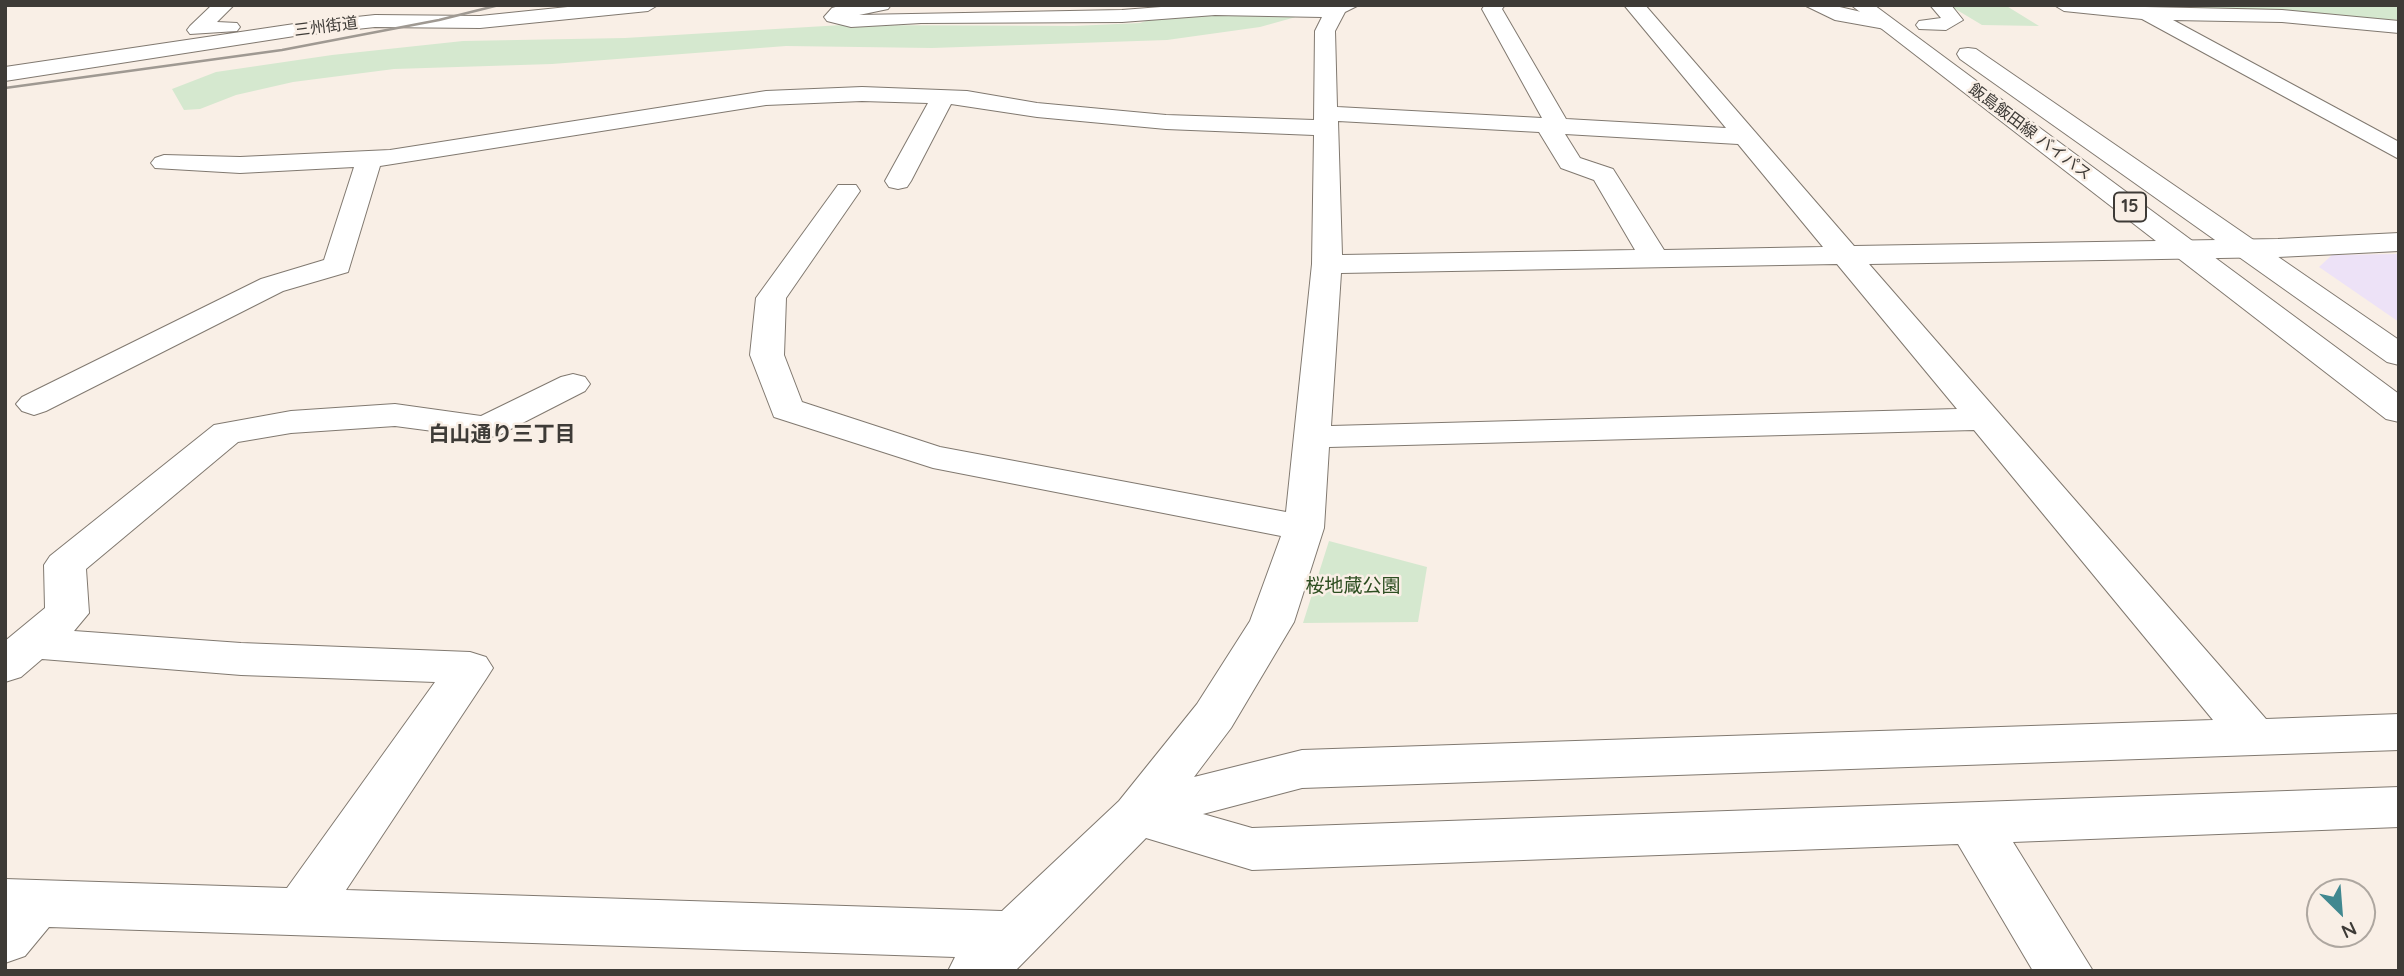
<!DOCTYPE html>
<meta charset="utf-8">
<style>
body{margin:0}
#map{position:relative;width:2404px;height:976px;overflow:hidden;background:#f9efe6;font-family:Quicksand,sans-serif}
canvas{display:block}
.frame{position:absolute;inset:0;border:7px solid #3e3b37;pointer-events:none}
.north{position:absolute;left:2306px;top:878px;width:70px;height:70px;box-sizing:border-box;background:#f9efe6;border:2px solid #aea7a0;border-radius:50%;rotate:155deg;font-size:19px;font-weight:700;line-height:28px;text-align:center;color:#3e3b37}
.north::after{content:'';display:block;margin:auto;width:24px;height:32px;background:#418890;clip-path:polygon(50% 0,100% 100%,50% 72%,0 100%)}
</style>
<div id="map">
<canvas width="2404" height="976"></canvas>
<div class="frame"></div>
<div class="north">N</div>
</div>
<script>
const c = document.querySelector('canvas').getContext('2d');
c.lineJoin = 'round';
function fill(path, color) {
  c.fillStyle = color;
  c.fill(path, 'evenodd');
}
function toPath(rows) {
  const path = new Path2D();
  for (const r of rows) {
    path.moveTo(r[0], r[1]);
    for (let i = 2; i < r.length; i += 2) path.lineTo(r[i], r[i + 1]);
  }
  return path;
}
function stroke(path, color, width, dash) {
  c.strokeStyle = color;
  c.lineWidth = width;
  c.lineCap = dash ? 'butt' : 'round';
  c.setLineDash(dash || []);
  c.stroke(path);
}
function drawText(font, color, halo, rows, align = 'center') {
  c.font = font + ' Quicksand,"Noto Sans JP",sans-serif';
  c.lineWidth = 5;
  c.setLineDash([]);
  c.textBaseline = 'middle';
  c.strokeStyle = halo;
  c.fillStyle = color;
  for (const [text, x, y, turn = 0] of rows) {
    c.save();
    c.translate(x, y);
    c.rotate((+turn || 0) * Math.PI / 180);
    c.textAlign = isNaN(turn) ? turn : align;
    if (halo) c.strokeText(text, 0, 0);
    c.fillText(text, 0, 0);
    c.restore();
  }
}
const commercial = toPath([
 [2399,254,2399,322,2319,267,2332,255]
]);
const green = toPath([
 [1192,5,1303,15,1260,27,1167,40,932,48,786,46,552,64,394,69,293,82,236,95,200,109,184,110,172,89,216,72,332,55,463,41,625,38,842,25,1074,26,1140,23],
 [1955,5,2005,5,2039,26,1982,25,1952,7],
 [2114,5,2399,5,2399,20,2141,9],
 [1329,541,1427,567,1418,622,1303,623]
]);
const minor = toPath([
 [212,5,234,5,217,22,237,23,240,27,237,31,190,34,187,30,190,26,212,5],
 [587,5,658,5,648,11,480,28,375,27,301,35,5,81,5,67,301,23,375,15,480,16,587,5],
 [891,5,888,9,859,15,1122,10,1187,5,1359,5,1345,12,1335,31,1337,107,1542,118,1482,9,1485,5,1505,5,1502,9,1566,119,1726,128,1624,5,1645,5,1854,246,2278,239,2399,233,2399,251,2278,257,1869,264,2266,719,2399,714,2399,750,1302,788,1203,814,1252,828,2399,787,2399,827,2013,842,2093,971,2033,971,1958,844,1252,870,1146,838,1015,971,948,971,955,957,49,927,25,956,5,963,5,879,287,888,435,682,241,675,42,659,21,677,5,682,5,641,45,608,44,565,50,556,214,425,291,411,395,404,481,416,561,377,573,374,585,377,590,384,585,391,499,435,486,438,395,426,291,433,238,442,86,569,89,613,74,631,241,643,470,652,486,657,493,668,486,679,346,890,1002,911,1119,801,1197,704,1250,621,1281,536,933,468,774,417,750,355,756,298,838,185,856,185,860,191,786,298,784,355,802,402,940,447,1286,512,1312,264,1314,135,1166,129,1037,117,951,104,911,181,907,187,898,189,889,187,885,181,928,103,862,101,766,105,380,166,348,272,283,291,46,411,34,415,22,411,16,404,22,397,261,279,324,260,354,167,240,173,155,168,151,163,155,158,164,155,240,157,390,150,766,91,862,87,967,91,1037,103,1166,115,1314,120,1315,31,1322,17,1215,15,1122,22,921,23,851,27,827,21,824,17,832,8,839,6,891,5],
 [1338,121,1539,132,1561,168,1594,180,1635,250,1342,255,1338,121],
 [1565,134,1738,144,1823,247,1664,250,1613,169,1580,158,1565,134],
 [1837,264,1957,409,1331,426,1341,273,1837,264],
 [1974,430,2213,720,1302,750,1194,777,1231,728,1294,622,1324,528,1329,447,1974,430],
 [1804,5,1831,5,1892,19,1895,23,1885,29,1835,20,1804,5],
 [1930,5,1951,5,1963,20,1946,30,1919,29,1916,25,1919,21,1941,18,1930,5],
 [2054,5,2282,10,2399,21,2399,33,2282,22,2173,20,2399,142,2399,159,2142,19,2064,11,2054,5]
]);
const major = toPath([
 [1851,5,1874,5,2399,394,2399,422,2386,419,1851,5],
 [1968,48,1976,49,2399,340,2399,365,2387,362,1960,59,1957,54,1960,49,1968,48]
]);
const rail = toPath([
 [5,88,282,50,439,20,499,5]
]);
const farStreetnames = [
 ["三州街道",326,27,-7],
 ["飯島飯田線 バイパス",2030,132,37]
];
const shields = [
 [2130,207,32]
];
const shieldNames = [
 ["15",2130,207]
];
const parkNames = [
 ["桜地蔵公園",1353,586]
];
const neighbourhoodNames = [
 ["白山通り三丁目",502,435]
];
fill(commercial, '#ede2f7');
fill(green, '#d5e8cf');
stroke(minor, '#817970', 2);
stroke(major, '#817970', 2);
fill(minor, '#fff');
fill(major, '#fff');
stroke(rail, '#9f9992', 2.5);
drawText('16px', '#3e3b37', '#f9efe6', farStreetnames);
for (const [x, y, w] of shields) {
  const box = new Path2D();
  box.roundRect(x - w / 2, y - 14.5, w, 29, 5);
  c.fillStyle = '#f9efe6';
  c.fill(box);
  stroke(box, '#3e3b37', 2);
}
drawText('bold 18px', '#3e3b37', null, shieldNames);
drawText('19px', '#2d4e21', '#f9efe6', parkNames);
drawText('bold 21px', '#3e3b37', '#f9efe6', neighbourhoodNames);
</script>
